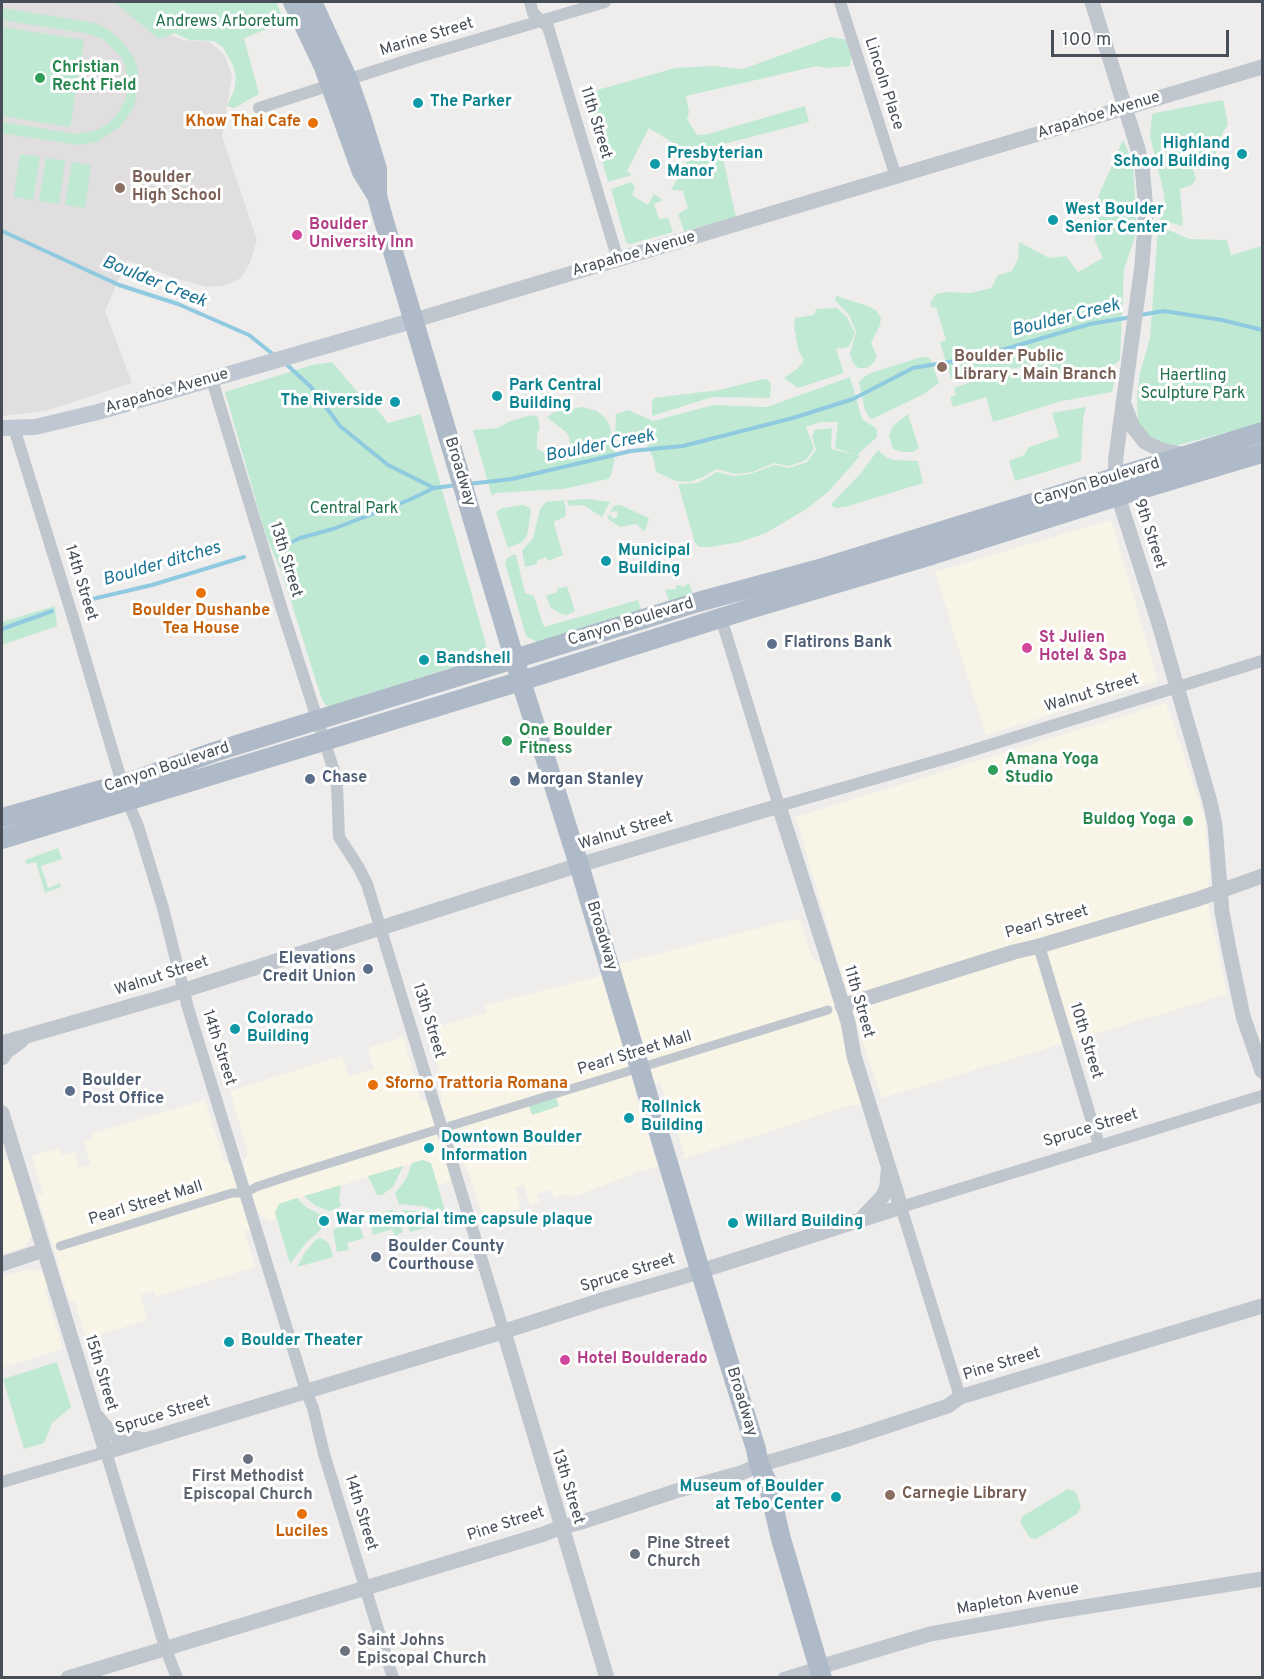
<!DOCTYPE html>
<style>
body{margin:0}
#map{position:relative;width:1264px;height:1679px;overflow:hidden;background:#efedec;font-family:Overpass,sans-serif}
canvas{display:block}
.frame{position:absolute;inset:0;border:3px solid #474e58;pointer-events:none}
.scale{position:absolute;left:1051px;top:30px;width:178px;height:27px;box-sizing:border-box;border:3px solid #474e58;border-top:0;padding-left:8px;font-size:18px;line-height:21px;white-space:nowrap;color:#474e58;-webkit-text-stroke:4px #fff;paint-order:stroke}
</style>
<div id="map">
<canvas width="1264" height="1679"></canvas>
<div class="frame"></div>
<div class="scale">100 m</div>
</div>
<script>
const c = document.querySelector('canvas').getContext('2d');
c.lineJoin = 'round';
function fill(path, color) {
  c.fillStyle = color;
  c.fill(path, 'evenodd');
}
function toPath(rows) {
  const path = new Path2D();
  for (const r of rows) {
    path.moveTo(r[0], r[1]);
    for (let i = 2; i < r.length; i += 2) path.lineTo(r[i], r[i + 1]);
  }
  return path;
}
function stroke(path, color, width, dash) {
  c.strokeStyle = color;
  c.lineWidth = width;
  c.lineCap = dash ? 'butt' : 'round';
  c.setLineDash(dash || []);
  c.stroke(path);
}
function drawText(font, color, halo, rows, align = 'center') {
  c.font = font + ' Overpass,sans-serif';
  c.lineWidth = 6;
  c.setLineDash([]);
  c.textBaseline = 'middle';
  c.strokeStyle = halo;
  c.fillStyle = color;
  for (const [text, x, y, turn = 0] of rows) {
    c.save();
    c.translate(x, y);
    c.rotate((+turn || 0) * Math.PI / 180);
    c.textAlign = isNaN(turn) ? turn : align;
    if (halo) c.strokeText(text, 0, 0);
    c.fillText(text, 0, 0);
    c.restore();
  }
}
const commercial = toPath([
 [1111,520,1158,681,986,735,935,572],
 [1166,703,1204,817,1210,874,1206,896,1227,994,882,1098,855,1020,796,817],
 [795,919,800,920,812,958,823,965,829,991,869,1105,850,1105,684,1159,683,1156,685,1154,660,1082,634,1090,658,1167,637,1172,573,1197,567,1194,554,1198,551,1190,537,1194,539,1202,530,1205,524,1185,515,1187,520,1208,484,1219,468,1171,457,1151,441,1101,442,1080,426,1030,487,1012,485,1005,597,977,610,967,630,961],
 [403,1037,420,1097,430,1105,454,1180,438,1185,431,1163,423,1160,280,1204,275,1212,276,1218,269,1221,258,1213,243,1164,248,1153,230,1091,342,1056,349,1077,374,1069,368,1048],
 [205,1100,224,1161,232,1166,251,1229,244,1231,255,1267,156,1297,154,1291,140,1295,147,1320,86,1339,75,1301,70,1302,38,1196,43,1194,32,1156,60,1148,62,1156,74,1152,79,1168,91,1165,84,1142,92,1139,91,1134],
 [8,1159,32,1235,24,1247,2,1254,2,1161],
 [30,1269,44,1272,49,1282,45,1291,63,1348,2,1368,2,1277]
]);
const education = toPath([
 [2,2,125,2,159,31,183,40,210,42,225,56,232,76,222,136,257,240,250,263,241,278,227,285,208,287,177,279,127,260,105,311,132,383,45,411,2,416]
]);
const green = toPath([
 [114,2,276,2,285,22,244,38,259,94,234,108,227,106,234,91,236,77,233,65,222,46,213,41,189,40,175,33,159,39],
 [2,8,95,23,109,30,123,43,134,58,137,67,139,83,134,107,120,127,96,142,78,145,2,133,2,122,76,134,97,130,108,124,119,112,126,98,128,82,125,64,121,57,103,39,85,33,2,20],
 [2,27,84,40,70,127,2,116],
 [831,37,847,40,853,45,850,66,828,68,817,66,686,96,689,112,687,119,697,135,708,134,805,106,809,122,720,145,736,217,684,231,678,214,688,208,683,191,671,190,691,154,649,128,627,171,632,175,608,182,583,94,675,68,714,66,743,69],
 [1223,100,1228,124,1215,147,1216,162,1214,166,1203,163,1191,163,1196,179,1192,185,1180,189,1183,226,1160,220,1165,207,1164,194,1150,136,1152,115,1155,113],
 [1123,140,1133,163,1137,231,1124,269,1120,360,1111,367,1057,374,1045,368,1021,367,951,379,940,342,946,340,936,307,932,308,930,302,936,294,948,292,971,293,991,288,998,275,1012,271,1018,259,1019,242,1049,258,1066,256,1078,272,1103,258,1095,241,1096,202],
 [20,154,40,157,33,200,14,197],
 [46,158,65,161,59,204,39,201],
 [72,162,91,165,85,208,65,205],
 [632,182,635,188,632,195,648,205,654,194,663,200,654,204,659,219,668,218,673,232,630,244,626,242,611,189],
 [1158,229,1171,231,1189,239,1227,240,1231,255,1262,246,1262,423,1175,446,1156,445,1143,433,1138,420,1137,396,1140,373,1150,338],
 [836,296,868,306,876,310,881,318,880,325,871,343,877,356,874,362,867,368,858,368,853,363,850,354,856,332,849,315,835,300],
 [837,308,847,317,855,333,849,347,836,349,844,373,798,388,784,378,798,368,804,360,799,352,794,327,795,318,814,315,816,309],
 [921,357,930,358,939,383,924,394,872,419,869,417,865,410,859,382,868,374],
 [332,362,367,403,376,408,388,423,420,414,421,416,487,648,478,659,334,705,326,706,321,697,282,573,266,536,225,392,312,365],
 [1113,373,1116,374,1112,392,1062,401,993,422,986,397,953,407,950,397,956,395,954,388,977,380,1002,375,1022,375,1053,380],
 [850,377,862,419,877,429,877,437,857,455,860,456,829,491,808,508,766,533,740,542,710,547,699,547,695,543,678,484,698,483,717,472,733,476,750,474,775,465,789,468,807,462,816,450,812,436,815,430,832,428,831,449,856,455,835,448,838,422,820,422,806,427,814,448,806,460,790,466,774,463,752,472,735,474,717,469,703,477,690,482,676,481,656,472,654,460,645,441,628,441,615,437,616,414,628,410,653,421,713,405,767,407],
 [763,379,768,380,771,384,770,398,712,397,652,416,652,401,654,398,719,390],
 [582,407,597,411,605,418,610,426,615,458,611,476,608,479,563,489,495,493,492,496,473,430,498,428,508,422,531,415,538,417,540,428,537,434,537,449,553,456,564,456,571,446,568,434,547,417,555,412],
 [1086,407,1083,420,1081,461,1015,481,1009,461,1024,455,1029,447,1059,437,1052,413],
 [908,414,919,448,913,452,902,452,893,449,889,436,893,426],
 [878,450,886,457,894,460,918,461,923,483,845,507,836,508,832,506,832,503,861,473],
 [589,499,610,502,602,517,583,505,569,506,567,500],
 [564,500,566,513,565,517,555,521,554,524,563,555,548,561,546,557,537,561,537,564,525,567,522,551,533,538,540,509,546,502],
 [523,505,530,508,531,511,527,536,522,542,508,548,496,512,502,508],
 [620,505,649,518,645,530,643,531,637,524,620,527,608,519,609,514,614,519,618,516,617,511,610,512,614,506],
 [513,555,516,555,525,593,534,596,544,627,638,600,643,614,541,644,529,638,526,636,505,563,507,558],
 [689,583,693,595,670,603,665,590,676,589,676,586,681,585,682,588],
 [567,586,575,611,567,615,561,614,551,608,546,596,557,592,557,589],
 [55,606,57,626,2,645,2,622],
 [58,848,62,859,41,866,48,888,60,883,61,887,45,893,36,862,27,864,25,860],
 [556,1097,559,1106,532,1115,529,1106],
 [423,1160,431,1163,446,1214,422,1206,399,1204,395,1193,406,1179,412,1163],
 [403,1166,393,1187,382,1195,377,1195,368,1176],
 [341,1185,339,1199,341,1206,330,1211,316,1206,304,1196],
 [297,1198,306,1207,321,1215,325,1226,306,1243,290,1264,275,1212,279,1204],
 [391,1210,396,1212,403,1232,395,1236,392,1229,373,1235,370,1216],
 [403,1210,427,1213,447,1222,410,1232],
 [352,1220,358,1222,364,1238,347,1243,349,1250,337,1252,333,1230],
 [321,1238,329,1243,333,1257,297,1267,305,1252,317,1239],
 [57,1362,71,1407,52,1423,44,1443,24,1449,3,1379],
 [1068,1489,1076,1492,1081,1507,1077,1514,1036,1539,1030,1538,1020,1522,1023,1516]
]);
const stream = toPath([
 [2,231,119,285,178,304,249,335,274,355],
 [1140,315,1164,311,1222,320,1262,330],
 [285,363,311,387,340,426,388,465,434,488,457,485],
 [468,484,512,479,631,451,683,446,793,418,853,399,913,368,978,357,1090,324,1132,317],
 [290,543,300,538,333,529,409,500,434,488],
 [88,600,152,585,244,557],
 [2,629,52,611]
]);
const pedestrian = toPath([
 [450,1126,828,1010],
 [251,1190,256,1187,292,1175,439,1129],
 [60,1246,232,1193,240,1193]
]);
const minor = toPath([
 [530,2,533,13,548,27,618,260],
 [840,2,896,177],
 [259,108,415,58,605,2],
 [212,380,283,613,335,774,337,785,339,837,359,868,367,884,504,1332],
 [14,428,74,621,127,800,138,826,163,908,188,1008,306,1391,313,1408,324,1454,393,1678],
 [721,618,779,806,954,756,1262,661],
 [1039,946,1099,1145],
 [960,1397,901,1207,1262,1096],
 [2,1482,106,1452,165,1647,177,1678],
 [784,1678,819,1667]
]);
const tertiary = toPath([
 [1092,2,1138,149,1142,166,1146,210,1142,265,1116,456,1115,476,1118,496,1159,624,1210,802,1215,825,1222,912,1229,949,1243,1016,1262,1071],
 [415,320,1262,67],
 [1123,402,1133,427,1145,442,1161,450,1187,455],
 [842,1006,1014,952,1039,946,1198,899,1262,876],
 [2,1043,166,996,579,865,779,806,848,1022,854,1056,901,1207,682,1277,605,1299,499,1333,106,1452,2,1113],
 [2,1058,6,1052,21,1041],
 [863,1217,883,1196,887,1186,888,1172],
 [2,1264,44,1250],
 [504,1332,607,1678],
 [97,1417,110,1432,118,1436,140,1439],
 [819,1667,930,1634,1046,1613,1262,1579],
 [68,1678,544,1534,561,1527,582,1522,679,1490,741,1473,759,1465,851,1438,948,1406,960,1397,1262,1306]
]);
const secondary = toPath([
 [2,428,35,427,98,412,415,320]
]);
const primary = toPath([
 [293,2,324,67,362,172,377,196,383,218,521,681,579,865,700,1270,756,1449,759,1465,768,1484,781,1539,822,1678],
 [312,2,348,80,361,117,377,169,377,196],
 [2,818,139,779,214,752,698,602,816,570,1262,432],
 [2,839,521,681,746,610,922,558,1118,496,1262,453]
]);
const markers = [
 [40,78,6,"#2e9e5b"],
 [418,103,6,"#0f9aa8"],
 [313,123,6,"#e8710a"],
 [1242,154,6,"#0f9aa8"],
 [655,164,6,"#0f9aa8"],
 [120,188,6,"#8d6e63"],
 [1053,220,6,"#0f9aa8"],
 [297,235,6,"#d1479c"],
 [942,367,6,"#8d6e63"],
 [497,396,6,"#0f9aa8"],
 [395,402,6,"#0f9aa8"],
 [606,561,6,"#0f9aa8"],
 [201,593,6,"#e8710a"],
 [772,644,6,"#5c6f8a"],
 [1027,648,6,"#d1479c"],
 [424,660,6,"#0f9aa8"],
 [507,741,6,"#2e9e5b"],
 [993,770,6,"#2e9e5b"],
 [310,779,6,"#5c6f8a"],
 [515,781,6,"#5c6f8a"],
 [1188,821,6,"#2e9e5b"],
 [368,969,6,"#5c6f8a"],
 [235,1029,6,"#0f9aa8"],
 [373,1085,6,"#e8710a"],
 [70,1091,6,"#5c6f8a"],
 [629,1118,6,"#0f9aa8"],
 [429,1148,6,"#0f9aa8"],
 [324,1221,6,"#0f9aa8"],
 [733,1223,6,"#0f9aa8"],
 [376,1257,6,"#5c6f8a"],
 [229,1342,6,"#0f9aa8"],
 [565,1360,6,"#d1479c"],
 [248,1459,6,"#6b7280"],
 [890,1495,6,"#8d6e63"],
 [836,1497,6,"#0f9aa8"],
 [302,1514,6,"#e8710a"],
 [635,1554,6,"#6b7280"],
 [345,1651,6,"#6b7280"]
];
const parkNames = [
 ["Andrews Arboretum",227,23],
 ["Haertling",1193,377],
 ["Sculpture Park",1193,395],
 ["Central Park",354,510]
];
const streetNames = [
 ["Marine Street",427,38,-17],
 ["Lincoln Place",883,84,72],
 ["Arapahoe Avenue",1099,116,-17],
 ["11th Street",595,123,73],
 ["Arapahoe Avenue",634,255,-16],
 ["Arapahoe Avenue",167,392,-16],
 ["Broadway",459,472,73],
 ["Canyon Boulevard",1097,483,-17],
 ["9th Street",1149,534,72],
 ["13th Street",285,560,73],
 ["14th Street",80,583,73],
 ["Canyon Boulevard",631,623,-17],
 ["Walnut Street",1092,694,-17],
 ["Canyon Boulevard",167,768,-18],
 ["Walnut Street",626,832,-17],
 ["Pearl Street",1047,923,-16],
 ["Broadway",601,936,73],
 ["Walnut Street",162,977,-18],
 ["11th Street",858,1002,74],
 ["13th Street",428,1021,73],
 ["10th Street",1085,1041,73],
 ["14th Street",218,1048,72],
 ["Pearl Street Mall",635,1054,-17],
 ["Spruce Street",1091,1129,-17],
 ["Pearl Street Mall",146,1204,-17],
 ["Spruce Street",628,1274,-17],
 ["Pine Street",1002,1365,-17],
 ["15th Street",100,1373,73],
 ["Broadway",741,1402,73],
 ["Spruce Street",163,1416,-17],
 ["13th Street",567,1487,73],
 ["14th Street",360,1513,73],
 ["Pine Street",506,1525,-18],
 ["Mapleton Avenue",1018,1600,-10]
];
const leisureNames = [
 ["Christian",52,69],
 ["Recht Field",52,87],
 ["One Boulder",519,732],
 ["Fitness",519,750],
 ["Amana Yoga",1005,761],
 ["Studio",1005,779],
 ["Buldog Yoga",1176,821,"right"]
];
const cultureNames = [
 ["The Parker",430,103],
 ["Highland",1230,145,"right"],
 ["School Building",1230,163,"right"],
 ["Presbyterian",667,155],
 ["Manor",667,173],
 ["West Boulder",1065,211],
 ["Senior Center",1065,229],
 ["Park Central",509,387],
 ["Building",509,405],
 ["The Riverside",383,402,"right"],
 ["Municipal",618,552],
 ["Building",618,570],
 ["Bandshell",436,660],
 ["Colorado",247,1020],
 ["Building",247,1038],
 ["Rollnick",641,1109],
 ["Building",641,1127],
 ["Downtown Boulder",441,1139],
 ["Information",441,1157],
 ["War memorial time capsule plaque",336,1221],
 ["Willard Building",745,1223],
 ["Boulder Theater",241,1342],
 ["Museum of Boulder",824,1488,"right"],
 ["at Tebo Center",824,1506,"right"]
];
const foodNames = [
 ["Khow Thai Cafe",301,123,"right"],
 ["Boulder Dushanbe",201,612],
 ["Tea House",201,630],
 ["Sforno Trattoria Romana",385,1085,"left"],
 ["Luciles",302,1533]
];
const educationNames = [
 ["Boulder",132,179],
 ["High School",132,197],
 ["Boulder Public",954,358],
 ["Library - Main Branch",954,376],
 ["Carnegie Library",902,1495]
];
const hotelNames = [
 ["Boulder",309,226],
 ["University Inn",309,244],
 ["St Julien",1039,639],
 ["Hotel & Spa",1039,657],
 ["Hotel Boulderado",577,1360]
];
const serviceNames = [
 ["Flatirons Bank",784,644],
 ["Chase",322,779],
 ["Morgan Stanley",527,781],
 ["Elevations",356,960,"right"],
 ["Credit Union",356,978,"right"],
 ["Boulder",82,1082],
 ["Post Office",82,1100],
 ["Boulder County",388,1248],
 ["Courthouse",388,1266]
];
const worshipNames = [
 ["First Methodist",248,1478,"center"],
 ["Episcopal Church",248,1496,"center"],
 ["Pine Street",647,1545],
 ["Church",647,1563],
 ["Saint Johns",357,1642],
 ["Episcopal Church",357,1660]
];
const waterNames = [
 ["Boulder Creek",154,283,22],
 ["Boulder Creek",1066,319,-14],
 ["Boulder Creek",600,447,-11],
 ["Boulder ditches",162,565,-16]
];
fill(commercial, '#f9f5e6');
fill(education, '#e0dede');
fill(green, '#bfe9d2');
stroke(stream, '#90cae1', 4);
stroke(pedestrian, '#bfc6cd', 9);
stroke(minor, '#bfc6cd', 12);
stroke(tertiary, '#bfc6cd', 15);
stroke(secondary, '#bfc7d2', 16);
stroke(primary, '#afbac9', 20);
for (const [x, y, r, color] of markers) {
  const dot = new Path2D();
  dot.arc(x, y, r, 0, 2 * Math.PI);
  c.fillStyle = color;
  c.fill(dot);
  stroke(dot, '#fff', 2);
}
drawText('16px', '#20704e', '#fff', parkNames);
drawText('16px', '#474e58', '#fff', streetNames);
drawText('bold 16px', '#27864d', '#fff', leisureNames, 'left');
drawText('bold 16px', '#0d838f', '#fff', cultureNames, 'left');
drawText('bold 16px', '#c56008', '#fff', foodNames);
drawText('bold 16px', '#785e54', '#fff', educationNames, 'left');
drawText('bold 16px', '#b23c85', '#fff', hotelNames, 'left');
drawText('bold 16px', '#4e5e75', '#fff', serviceNames, 'left');
drawText('bold 16px', '#5b616d', '#fff', worshipNames, 'left');
drawText('italic 18px', '#1b7396', '#fff', waterNames);
</script>
